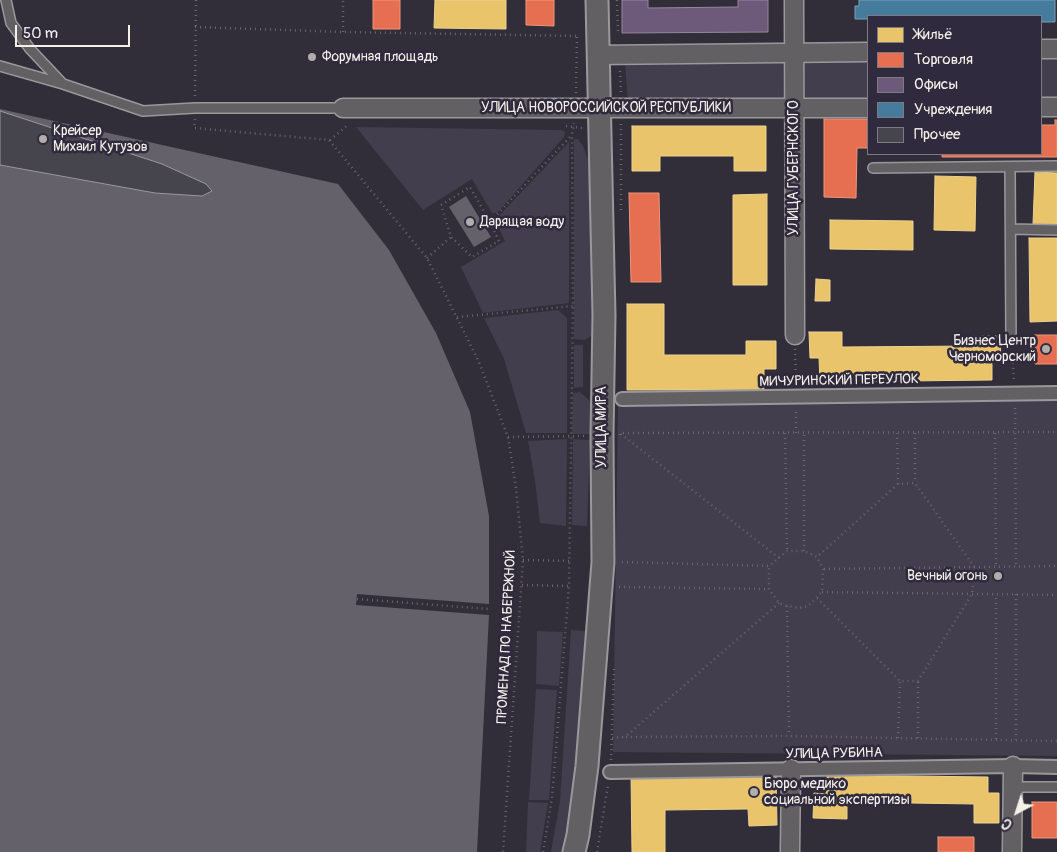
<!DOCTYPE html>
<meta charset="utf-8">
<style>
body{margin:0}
#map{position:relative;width:1057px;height:852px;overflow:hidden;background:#312e39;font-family:Pangolin,sans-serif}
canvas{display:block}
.legend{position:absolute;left:867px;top:15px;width:175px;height:140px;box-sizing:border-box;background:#2f2a3d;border:1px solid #7e7a81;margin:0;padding:6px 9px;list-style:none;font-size:15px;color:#f4f1e8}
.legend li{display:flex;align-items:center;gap:10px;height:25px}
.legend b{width:25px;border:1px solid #7e7a81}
.north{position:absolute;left:992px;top:787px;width:50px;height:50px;-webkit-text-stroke:4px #2f2a3d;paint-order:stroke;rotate:220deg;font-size:14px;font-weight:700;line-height:20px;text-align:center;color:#f4f1e8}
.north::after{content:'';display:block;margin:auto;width:18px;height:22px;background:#f4f1e8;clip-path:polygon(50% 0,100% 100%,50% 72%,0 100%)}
.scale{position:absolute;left:15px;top:25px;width:115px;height:22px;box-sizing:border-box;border:2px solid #f4f1e8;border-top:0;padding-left:6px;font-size:15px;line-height:18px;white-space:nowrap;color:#f4f1e8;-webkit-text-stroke:4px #2f2a3d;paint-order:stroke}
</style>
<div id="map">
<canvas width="1057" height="852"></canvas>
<ul class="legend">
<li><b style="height:14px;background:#e9c46a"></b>Жильё</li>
<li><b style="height:14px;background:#e76f51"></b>Торговля</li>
<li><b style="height:14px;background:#6d597a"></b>Офисы</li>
<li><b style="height:14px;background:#457b9d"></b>Учреждения</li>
<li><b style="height:14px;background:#46444c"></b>Прочее</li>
</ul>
<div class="north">С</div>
<div class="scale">50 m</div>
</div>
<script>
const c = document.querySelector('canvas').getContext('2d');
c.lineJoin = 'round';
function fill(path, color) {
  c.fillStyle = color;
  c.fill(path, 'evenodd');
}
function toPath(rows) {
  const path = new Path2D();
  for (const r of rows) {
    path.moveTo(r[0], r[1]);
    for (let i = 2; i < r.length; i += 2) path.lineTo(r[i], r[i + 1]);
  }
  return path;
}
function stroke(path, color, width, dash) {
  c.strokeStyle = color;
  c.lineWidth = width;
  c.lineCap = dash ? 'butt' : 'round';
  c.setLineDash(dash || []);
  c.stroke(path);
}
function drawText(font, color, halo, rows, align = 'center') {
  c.font = font + ' Pangolin,sans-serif';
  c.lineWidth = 5;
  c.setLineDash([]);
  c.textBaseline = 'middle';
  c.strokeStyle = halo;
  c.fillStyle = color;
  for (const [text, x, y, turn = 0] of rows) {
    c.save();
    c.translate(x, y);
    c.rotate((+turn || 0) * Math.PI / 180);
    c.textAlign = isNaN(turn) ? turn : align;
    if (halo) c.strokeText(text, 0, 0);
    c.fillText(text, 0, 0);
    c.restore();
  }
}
const green = toPath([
 [1041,56,1057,56,1057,104,1041,104],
 [868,58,868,104,803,104,802,59],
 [786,61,785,103,628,102,625,62],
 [356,127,561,130,565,132,564,137,497,213,492,213,472,179,423,210],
 [574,139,578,139,583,146,589,162,590,172,595,333,585,340,574,339],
 [569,142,569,303,483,313,461,267,505,241,495,220],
 [558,310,567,318,567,433,526,433,504,359,484,318],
 [574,345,583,345,583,387,574,388],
 [580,392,592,403,590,434,572,434,573,393],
 [1057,400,1057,756,613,752,618,404],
 [567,439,566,526,540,523,535,481,528,441],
 [573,439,590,440,587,526,572,525],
 [571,630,586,631,576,802,566,852,551,852,560,801],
 [537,631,563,632,559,686,536,684],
 [536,689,557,690,549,800,529,800],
 [528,802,548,803,540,852,526,852]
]);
const water = toPath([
 [0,109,338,184,389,250,436,333,470,412,489,516,489,615,477,852,0,852],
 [466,196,491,237,474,247,449,207]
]);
const pier = toPath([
 [357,594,489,604,489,615,356,605]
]);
const homes = toPath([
 [435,0,506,0,506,29,434,28,435,0],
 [632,126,766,126,766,171,734,171,734,156,660,156,660,171,632,171,632,126],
 [1035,172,1057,173,1057,225,1033,224,1035,172],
 [935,176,976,177,975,231,934,230,935,176],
 [767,194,767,285,733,285,733,195,767,194],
 [830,220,913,221,913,250,830,249,830,220],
 [1029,238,1057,238,1057,321,1030,322,1029,238],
 [816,279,830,280,830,301,815,301,816,279],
 [627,304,664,304,664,355,746,355,746,341,776,341,776,369,764,369,764,390,627,390,627,304],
 [809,332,842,332,842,347,973,346,972,336,1000,336,1001,360,992,360,992,380,820,382,819,358,810,358,809,332],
 [776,775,777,825,749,826,748,809,665,810,665,852,632,852,631,776,776,775],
 [827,775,988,777,988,793,999,793,999,823,974,823,974,804,847,802,847,819,813,818,814,793,826,794,827,775]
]);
const shops = toPath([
 [373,0,400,0,400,29,373,29,373,0],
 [526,0,554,0,554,26,526,25,526,0],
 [824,119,868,119,868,148,857,148,856,198,824,197,824,119],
 [1055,120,1057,120,1057,157,942,157,942,154,1041,154,1041,125,1055,125,1055,120],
 [629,193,659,193,661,282,631,282,629,193],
 [1035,335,1057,335,1057,364,1035,364,1035,335],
 [1032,802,1057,802,1057,838,1032,838,1032,802],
 [938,837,974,837,974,852,938,852,938,837]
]);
const offices = toPath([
 [622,0,648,0,648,8,738,7,738,0,768,0,768,32,622,33,622,0]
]);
const public = toPath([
 [859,0,1055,0,1055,22,1041,22,1041,16,868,16,868,19,855,19,855,6,859,6,859,0]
]);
const building = toPath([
 [0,111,162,164,206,184,212,191,202,196,155,193,0,165,0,111]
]);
const path = toPath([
 [617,0,618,31],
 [195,27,343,32,576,36],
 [343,32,343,0],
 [620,71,621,93],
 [576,93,577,36],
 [195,96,196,0],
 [195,119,194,128,329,140,427,258,478,360,508,437,516,488,523,560,503,852],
 [621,124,621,211],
 [566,126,582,128],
 [330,140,349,124],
 [490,222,499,241,472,257,451,237,441,205,470,187,490,222,571,136],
 [427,258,451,237],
 [457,317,573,306],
 [795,349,796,384],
 [1012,353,1014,380],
 [1015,408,1016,566],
 [785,433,787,551],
 [796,433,796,409],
 [897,433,898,484],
 [915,433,915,483],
 [995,433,996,567],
 [621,434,779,558],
 [620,435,620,433,1057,432],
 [508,437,585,436],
 [804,551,804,433],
 [523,560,570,561],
 [622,562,769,566,787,551,804,551,817,557,823,569,822,592,808,606,799,608,787,606,779,603,769,589,769,566],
 [824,569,1057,566],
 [522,585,569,586],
 [619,587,769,589],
 [822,592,1057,595],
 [1016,594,1016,740],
 [817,598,900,681,918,681,972,594,975,568,915,483,898,484,817,557],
 [357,599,489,609],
 [779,603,625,737,789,736,1057,741],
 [787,606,789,736],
 [612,738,625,737],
 [898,738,900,682],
 [918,738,918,681],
 [996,739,996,595],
 [611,760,614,668],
 [543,852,552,798,569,586,573,306,572,135,574,123],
 [597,852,608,785]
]);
const service = toPath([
 [6,0,11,23,30,49,63,84],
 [0,66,63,84,143,111,195,108,343,108],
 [1010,167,1011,341],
 [873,168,1057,166],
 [1011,229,1057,230],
 [1013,787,1057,787]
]);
const pedestrian = toPath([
 [622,399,1057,393],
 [610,772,1013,766,1057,767]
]);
const minor = toPath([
 [794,0,795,335],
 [1041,49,1057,49],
 [597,55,868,52],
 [1041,107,1057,107],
 [343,108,868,108],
 [790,852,791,769],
 [1012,852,1013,766]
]);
const tertiary = toPath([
 [574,852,578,835,587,766,603,562,602,436,604,315,597,0]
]);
const markers = [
 [312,57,5,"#b0adab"],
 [43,139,5,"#b0adab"],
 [470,222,5,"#b0adab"],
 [1046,349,5,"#b0adab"],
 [998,576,5,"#b0adab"],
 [754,792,5,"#b0adab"]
];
const poiNames = [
 ["Форумная площадь",322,57],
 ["Крейсер",53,131],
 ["Михаил Кутузов",53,147],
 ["Дарящая воду",480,222],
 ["Бизнес Центр",1036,341,"right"],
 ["Черноморский",1036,357,"right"],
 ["Вечный огонь",988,576,"right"],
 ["Бюро медико",764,784],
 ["социальной экспертизы",764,800]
];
const streetNames = [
 ["УЛИЦА НОВОРОССИЙСКОЙ РЕСПУБЛИКИ",606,108],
 ["УЛИЦА ГУБЕРНСКОГО",794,168,-90],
 ["МИЧУРИНСКИЙ ПЕРЕУЛОК",839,381,-1],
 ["УЛИЦА МИРА",602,427,-90],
 ["ПРОМЕНАД ПО НАБЕРЕЖНОЙ",507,637,-87],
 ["УЛИЦА РУБИНА",834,754,-1]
];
fill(green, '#423e4d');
fill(water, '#65616b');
fill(pier, '#312e39');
fill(homes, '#e9c46a');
stroke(homes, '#ecd290', 1);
fill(shops, '#e76f51');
stroke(shops, '#eb967e', 1);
fill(offices, '#6d597a');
stroke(offices, '#96879b', 1);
fill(public, '#457b9d');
stroke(public, '#7a9eb4', 1);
fill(building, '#46444c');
stroke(building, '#9a989b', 1);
stroke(service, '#9a989b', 12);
stroke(pedestrian, '#9a989b', 16);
stroke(minor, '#9a989b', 21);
stroke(tertiary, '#9a989b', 25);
stroke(path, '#68666b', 2.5, [1, 4]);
stroke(service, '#626063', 9);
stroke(pedestrian, '#626063', 12);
stroke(minor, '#626063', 18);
stroke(tertiary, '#626063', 21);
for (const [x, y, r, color] of markers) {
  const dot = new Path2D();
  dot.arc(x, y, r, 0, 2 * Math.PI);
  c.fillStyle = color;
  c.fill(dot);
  stroke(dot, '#2f2a3d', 2);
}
drawText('14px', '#f4f1e8', '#2f2a3d', poiNames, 'left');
drawText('14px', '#f4f1e8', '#2f2a3d', streetNames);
</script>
